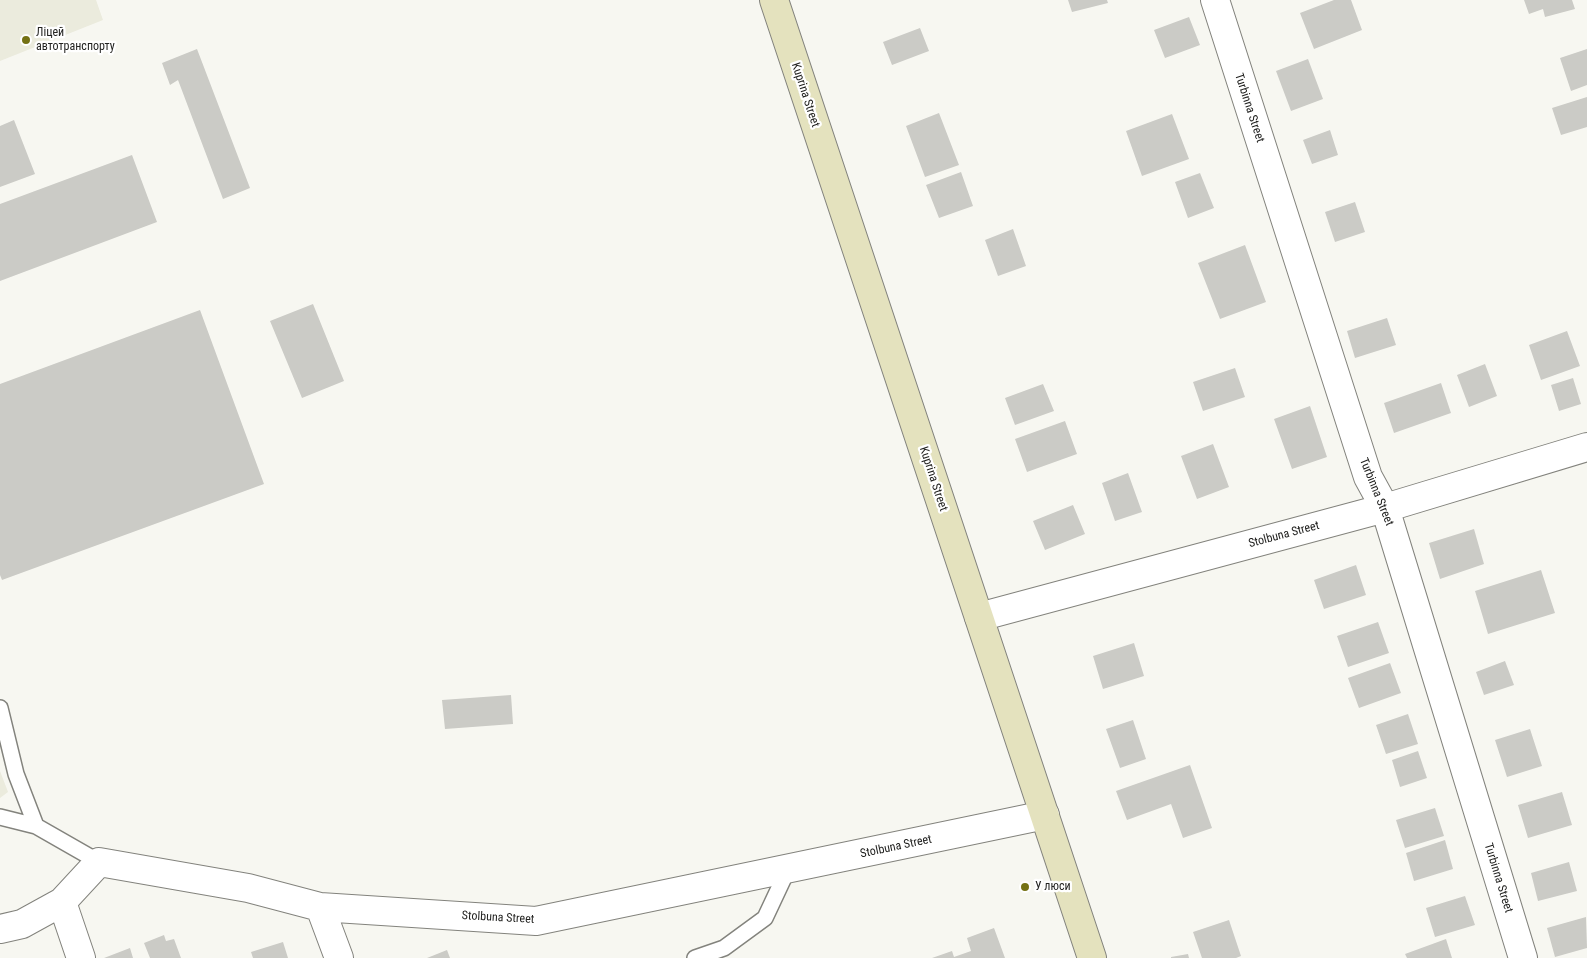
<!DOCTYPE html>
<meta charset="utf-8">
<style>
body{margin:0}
canvas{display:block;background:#f7f7f1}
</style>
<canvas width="1587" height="958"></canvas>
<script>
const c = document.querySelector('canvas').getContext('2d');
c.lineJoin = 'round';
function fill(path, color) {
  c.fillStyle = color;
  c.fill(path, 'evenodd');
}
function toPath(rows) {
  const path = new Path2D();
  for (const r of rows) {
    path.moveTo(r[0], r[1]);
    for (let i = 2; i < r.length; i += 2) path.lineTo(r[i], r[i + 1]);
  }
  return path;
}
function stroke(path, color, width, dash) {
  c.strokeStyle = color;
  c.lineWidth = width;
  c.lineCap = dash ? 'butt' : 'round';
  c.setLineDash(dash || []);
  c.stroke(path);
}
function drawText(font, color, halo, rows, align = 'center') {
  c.font = font + ' "Roboto Condensed",sans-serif';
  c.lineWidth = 4.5;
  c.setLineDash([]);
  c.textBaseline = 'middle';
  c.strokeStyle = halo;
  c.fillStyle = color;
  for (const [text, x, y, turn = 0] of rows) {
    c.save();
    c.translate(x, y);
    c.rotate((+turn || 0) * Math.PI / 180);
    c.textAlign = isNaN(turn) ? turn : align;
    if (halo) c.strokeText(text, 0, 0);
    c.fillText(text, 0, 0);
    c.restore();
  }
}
const built = toPath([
 [0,0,96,0,103,20,0,61],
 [0,771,8,792,0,798]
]);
const building = toPath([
 [1068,0,1107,0,1108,3,1072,12],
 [1334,0,1351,0,1362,30,1314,49,1300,13],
 [1524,0,1572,0,1575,9,1545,17,1543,9,1529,14],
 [1189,17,1200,45,1165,58,1154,30],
 [920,28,929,51,892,65,883,42],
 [197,49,250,188,223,199,178,80,170,85,162,63],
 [1587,49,1587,85,1571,91,1560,58],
 [1308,59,1323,99,1291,111,1276,71],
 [1587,97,1587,127,1561,135,1552,108],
 [939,113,959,165,925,177,906,126],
 [1172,114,1189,159,1142,176,1126,131],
 [14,120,35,174,0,187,0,126],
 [1330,130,1338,155,1312,164,1303,140],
 [132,155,157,222,0,281,0,204],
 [961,172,973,206,939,218,926,185],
 [1200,173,1214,208,1188,218,1175,182],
 [1355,202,1365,232,1335,242,1325,212],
 [1013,229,1026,266,998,276,985,240],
 [1245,245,1266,302,1220,319,1198,263],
 [313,304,344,381,302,398,270,321],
 [200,310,264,484,2,580,0,575,0,384],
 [1387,318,1396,345,1355,358,1347,331],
 [1567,331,1580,366,1541,380,1529,345],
 [1485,364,1497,396,1469,407,1457,375],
 [1235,368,1245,397,1203,411,1193,382],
 [1573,378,1581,404,1559,411,1551,385],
 [1441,383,1451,413,1394,433,1384,403],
 [1043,384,1054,411,1015,425,1005,398],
 [1310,406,1327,457,1292,469,1274,419],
 [1065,421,1077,454,1027,472,1015,439],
 [1213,444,1229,487,1197,499,1181,456],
 [1128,473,1142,512,1115,521,1102,483],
 [1073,505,1085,534,1045,550,1033,521],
 [1474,529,1484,564,1440,579,1429,543],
 [1356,565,1366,595,1324,609,1314,580],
 [1541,570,1555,613,1488,634,1475,591],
 [1378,622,1389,653,1348,667,1337,636],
 [1134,643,1144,676,1103,689,1093,656],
 [1505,661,1514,685,1484,695,1476,672],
 [1390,663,1401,693,1359,708,1348,678],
 [511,695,513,724,445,729,442,700],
 [1408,714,1418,744,1386,754,1376,725],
 [1133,720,1146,759,1120,768,1106,729],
 [1530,729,1542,766,1507,777,1495,740],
 [1418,751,1427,778,1400,787,1392,760],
 [1190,765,1212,828,1183,838,1171,804,1127,820,1116,791],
 [1562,792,1572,825,1528,838,1518,805],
 [1435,808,1444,836,1405,848,1396,820],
 [1445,840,1453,869,1414,881,1406,853],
 [1569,862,1577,891,1538,901,1531,873],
 [1465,896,1475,925,1435,937,1426,908],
 [1586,917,1587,948,1555,957,1547,928],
 [1229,920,1241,956,1236,958,1202,958,1193,932],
 [994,928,1005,958,932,958,952,951,954,957,971,951,967,938],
 [164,935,166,941,174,939,181,958,150,958,144,943],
 [1446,939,1452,958,1407,958,1405,954],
 [283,942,288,958,253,958,251,952],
 [130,948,133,958,104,958],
 [447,950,450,958,427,958],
 [1188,954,1189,958,1171,958,1171,957]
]);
const lane = toPath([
 [0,708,16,774,36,826],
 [0,817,36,826,99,862],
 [695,958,724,948,765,918,788,869]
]);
const street = toPath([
 [1215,0,1368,477,1385,508,1523,958],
 [979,617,1385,508,1587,447],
 [62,902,81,958],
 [320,907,339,958],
 [0,929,22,924,62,902,99,862,248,888,320,907,536,921,1045,815]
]);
const secondary = toPath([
 [774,0,1092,958]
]);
const markers = [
 [26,40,5,"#747114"],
 [1025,887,5,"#747114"]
];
const poiNames = [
 ["Ліцей",36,33],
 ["автотранспорту",36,47],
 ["У люси",1035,887]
];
const streetNames = [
 ["Kuprina Street",805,95,72],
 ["Turbinna Street",1249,108,72],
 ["Kuprina Street",933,479,72],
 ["Turbinna Street",1376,492,68],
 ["Stolbuna Street",1284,535,-15],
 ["Stolbuna Street",896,847,-12],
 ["Turbinna Street",1498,878,73],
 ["Stolbuna Street",498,918,3]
];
fill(built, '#ebebdd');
fill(building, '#cbcbc6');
stroke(lane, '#83837d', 18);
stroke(street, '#83837d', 30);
stroke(secondary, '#83837d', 30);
stroke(lane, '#fff', 15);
stroke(street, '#fff', 28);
stroke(secondary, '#e4e2be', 28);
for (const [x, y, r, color] of markers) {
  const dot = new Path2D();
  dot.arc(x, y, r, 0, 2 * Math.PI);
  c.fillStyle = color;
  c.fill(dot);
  stroke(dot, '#fff', 2);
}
drawText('12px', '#222220', '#fff', poiNames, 'left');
drawText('12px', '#222220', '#fff', streetNames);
</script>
